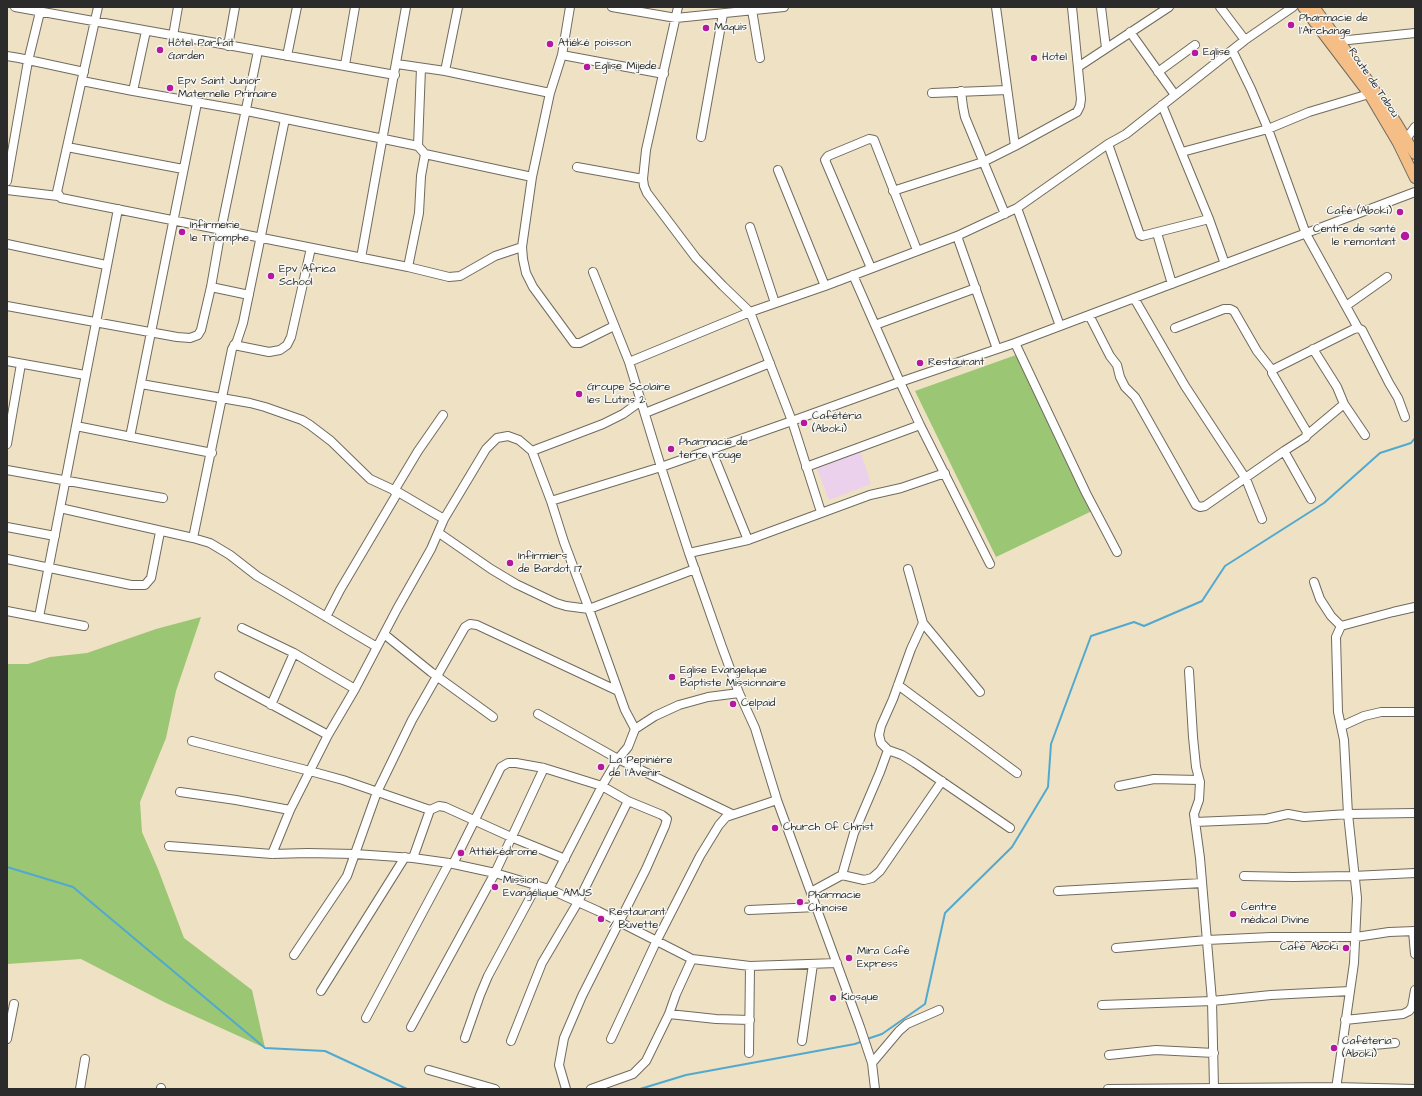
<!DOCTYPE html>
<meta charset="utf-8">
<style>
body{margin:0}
#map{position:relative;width:1422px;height:1096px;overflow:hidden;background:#efe1c3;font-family:"Architects Daughter",sans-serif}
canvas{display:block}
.frame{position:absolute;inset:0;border:8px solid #2b2b2b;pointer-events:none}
</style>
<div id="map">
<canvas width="1422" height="1096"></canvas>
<div class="frame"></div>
</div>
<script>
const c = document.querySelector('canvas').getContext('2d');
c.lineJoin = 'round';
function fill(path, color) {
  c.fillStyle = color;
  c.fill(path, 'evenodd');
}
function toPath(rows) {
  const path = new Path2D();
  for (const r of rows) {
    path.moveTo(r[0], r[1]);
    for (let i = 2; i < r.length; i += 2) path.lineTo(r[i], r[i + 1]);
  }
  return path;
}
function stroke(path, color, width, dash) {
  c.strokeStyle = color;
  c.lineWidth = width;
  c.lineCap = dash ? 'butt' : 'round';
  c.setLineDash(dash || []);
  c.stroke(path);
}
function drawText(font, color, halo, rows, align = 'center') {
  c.font = font + ' "Architects Daughter",sans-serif';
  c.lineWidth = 3;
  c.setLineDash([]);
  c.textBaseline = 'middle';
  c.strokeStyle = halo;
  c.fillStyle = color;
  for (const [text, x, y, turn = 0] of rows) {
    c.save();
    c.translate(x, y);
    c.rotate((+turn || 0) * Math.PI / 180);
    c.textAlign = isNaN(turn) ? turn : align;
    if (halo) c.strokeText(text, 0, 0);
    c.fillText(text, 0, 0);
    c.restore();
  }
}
const built = toPath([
 [860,450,871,484,829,500,816,466]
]);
const green = toPath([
 [1016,355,1092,511,996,557,915,391],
 [201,617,176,691,166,738,140,802,142,832,158,869,184,938,252,990,265,1048,166,1003,81,959,7,964,7,664,28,664,50,657,87,653,156,629]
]);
const stream = toPath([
 [7,867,73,887,265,1048,325,1051,407,1089],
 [867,1039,882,1034,925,1004,945,913,1012,847,1048,787,1051,744,1091,636,1134,622,1144,626,1202,601,1225,566,1324,503,1380,453,1411,443,1415,438],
 [640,1089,686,1075,855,1044,863,1041]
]);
const minor = toPath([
 [15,7,395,75],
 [98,7,57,192,61,198,408,267,449,277,460,276,495,256,522,247,532,177,550,93,562,55,570,7],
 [612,7,676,18,784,7],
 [678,7,646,150,643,179,644,186,647,193,696,258,723,286,750,312,792,421,821,512],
 [1101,7,1106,48],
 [1220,7,1245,40],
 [752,10,760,58],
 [146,31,133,91,247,111,418,146],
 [1130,32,1175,95],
 [173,36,178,7],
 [1339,41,1415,33],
 [228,46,235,7],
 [1232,50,1251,89,1268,129,1306,234,1358,328,1362,330,1389,383,1398,398,1405,417],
 [562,55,664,74],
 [7,56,19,58,84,72],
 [287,56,297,7],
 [397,64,445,71,550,93],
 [345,65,355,7],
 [1078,67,1169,7],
 [445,71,458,7],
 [1158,72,1195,45],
 [82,81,133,91],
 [961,91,963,107,965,117,1005,214],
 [932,93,1007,90],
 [1162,105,1209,219,1225,264],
 [701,137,723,14],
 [1406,139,1415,127],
 [1108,144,1140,235,1142,236,1209,219],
 [1015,146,1077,112,1080,106,1081,99,1072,7],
 [67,147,183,169],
 [1182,152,1268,129,1309,112,1369,94],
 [425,154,532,177],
 [577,167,643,179],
 [778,170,825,286],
 [7,181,28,61,40,12],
 [7,190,58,196],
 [893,191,983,162,1015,146,996,7],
 [1017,208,1060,326],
 [750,227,775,303],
 [1157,233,1172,284],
 [957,236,997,349],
 [7,244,106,265],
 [522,247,523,259,526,273,533,287,574,343,580,343,614,326],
 [361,258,406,7],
 [408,267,419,213,421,176,425,154,418,146,421,68],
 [871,268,825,160,828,156,869,139,874,140,917,250],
 [853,275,900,382,920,425,990,564],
 [211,287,249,295],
 [1134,298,1185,386,1246,479,1262,519],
 [7,306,177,337,190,338,198,335,201,330,211,287,221,230,258,51],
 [1346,306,1387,277],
 [1089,315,1110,356,1117,365,1120,377,1125,387,1135,397,1196,505,1200,507,1205,506,1284,451,1306,437,1307,432,1272,373,1272,370,1257,351,1234,311,1230,309,1224,309,1175,328],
 [875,325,976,288],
 [1015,343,1086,493,1117,552],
 [234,345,269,352,280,350,287,345,291,337,311,248],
 [1313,349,1337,387,1344,404,1365,435],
 [7,361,85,375],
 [629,362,750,312,825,286,957,236,1017,208,1108,144,1126,134,1245,40,1293,7],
 [1272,370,1354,329,1358,328],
 [141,384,250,403,265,407,302,420,310,425,331,441,370,479,398,492,444,519],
 [645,413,770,363],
 [76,426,212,453],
 [1307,435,1344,404],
 [130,437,197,103],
 [7,444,21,364],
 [1284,451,1311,499],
 [806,467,920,425],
 [7,470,163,498],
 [394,491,418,451,443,415],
 [551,501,661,467,629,362,593,272],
 [60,508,193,538,232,349,237,341,243,323,285,119],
 [7,527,55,536],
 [439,533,491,569,516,584,556,603,566,606,589,609,564,542,551,501,532,451],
 [193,538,210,543,230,555,257,576,377,647],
 [748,540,870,495,901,488,945,473],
 [689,553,748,540,711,449],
 [7,559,131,585,145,585,151,578,160,532],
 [908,569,923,623,911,649,893,699,881,726,879,735,881,743,888,750,902,755,915,763,1010,828],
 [1314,582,1320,599,1331,616,1341,626,1336,637,1338,712,1344,740,1348,814,1357,898,1354,963,1336,1089],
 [7,611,84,626],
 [39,617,118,209],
 [326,617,340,590,398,492],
 [923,623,980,692],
 [1341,626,1393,612,1415,607],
 [242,628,294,653,271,705],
 [384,634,431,672,493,717],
 [294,653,355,689],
 [1189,671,1193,737,1196,767,1200,782,1199,800,1194,814,1200,858,1212,1001,1214,1088],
 [219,676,328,735],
 [898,685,1017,773],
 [538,714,618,759,732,814],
 [1342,726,1364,716,1381,712,1415,712],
 [635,729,625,710,589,609,695,569],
 [192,741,310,771,343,780,430,810],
 [1119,786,1154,779,1199,780],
 [180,792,236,800,290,810],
 [1195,822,1266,819,1288,814,1304,817,1348,814,1415,813],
 [169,846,272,854,308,853,355,854,413,858,449,863,495,873,549,889,598,911,692,959,750,966,837,963],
 [272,854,290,810,328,735,355,689,397,609,431,549,444,519,486,449,497,438,508,436,519,440,532,451,603,424,623,414,641,401],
 [413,858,430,810,439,806,445,807,511,837,565,859],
 [453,864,501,767,508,763,516,763,544,768,602,786,628,801,662,815,667,819,665,826,646,869,582,996,564,1038,559,1065,566,1089],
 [842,875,864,880,872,878,880,871,942,781],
 [1244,876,1293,877,1353,876,1415,873],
 [549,889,602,786,618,759,628,747,635,729,655,716,679,705,708,697,739,693],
 [1058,891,1202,883],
 [811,892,842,875,854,833,880,772,888,750],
 [749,910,817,907],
 [1413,931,1415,954],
 [1116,948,1207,940,1271,937,1356,937,1389,932,1415,931],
 [294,955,347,876,377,792,412,720,465,627,470,624,477,625,618,691],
 [321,991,405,857],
 [1102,1005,1212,1001,1271,995,1350,991],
 [669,1014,716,1019,750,1020],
 [366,1018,449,863],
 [1345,1020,1403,1014,1409,1011,1412,1007,1415,990],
 [411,1027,495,873,544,768],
 [465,1038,480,995,488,976,537,885],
 [7,1039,14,1004],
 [611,1039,656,942,700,856,719,825,726,817,777,800],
 [511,1041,542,963,578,902,628,801],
 [802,1041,813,964],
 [1342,1048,1395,1043],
 [749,1053,750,966],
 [1109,1055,1156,1050,1214,1053],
 [872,1063,899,1031,907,1024,939,1010],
 [429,1070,495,1089],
 [80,1089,85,1059],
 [161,1089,161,1088],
 [591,1089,633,1074,646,1061,669,1014,676,994,692,959],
 [875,1089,872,1063,860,1027,777,800,755,728,739,693,722,647,689,553,661,467,792,421,900,382,1015,343,1415,192],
 [1108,1089,1336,1087,1415,1089]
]);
const major = toPath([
 [1303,7,1369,94,1398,143,1415,178],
 [1314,7,1369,82,1396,122,1415,154]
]);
const markers = [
 [1291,25,4,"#b5179e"],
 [706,28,4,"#b5179e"],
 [550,44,4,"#b5179e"],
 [160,50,4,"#b5179e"],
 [1195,53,4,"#b5179e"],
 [1034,58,4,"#b5179e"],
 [587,67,4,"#b5179e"],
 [170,88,4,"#b5179e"],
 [1400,212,4,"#b5179e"],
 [182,232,4,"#b5179e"],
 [1405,236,5,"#b5179e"],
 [271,276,4,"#b5179e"],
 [920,363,4,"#b5179e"],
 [579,394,4,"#b5179e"],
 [804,423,4,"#b5179e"],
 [671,449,4,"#b5179e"],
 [510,563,4,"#b5179e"],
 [672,677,4,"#b5179e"],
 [733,704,4,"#b5179e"],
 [601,767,4,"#b5179e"],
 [775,828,4,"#b5179e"],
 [461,853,4,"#b5179e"],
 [495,887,4,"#b5179e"],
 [800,902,4,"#b5179e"],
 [1233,914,4,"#b5179e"],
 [601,919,4,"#b5179e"],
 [1346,948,4,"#b5179e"],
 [849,958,4,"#b5179e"],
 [833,998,4,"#b5179e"],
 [1334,1048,4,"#b5179e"]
];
const poiNames = [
 ["Pharmacie de",1299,19],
 ["l'Archange",1299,32],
 ["Maquis",714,28],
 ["Hôtel Parfait",168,44],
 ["Garden",168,57],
 ["Atiéké poisson",558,44],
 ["Eglise",1203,53],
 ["Hotel",1042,58],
 ["Eglise Mijede",595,67],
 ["Epv Saint Junior",178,82],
 ["Maternelle Primaire",178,95],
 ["Café (Aboki)",1392,212,"right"],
 ["Infirmerie",190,226],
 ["le Triomphe",190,239],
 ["Centre de santé",1396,230,"right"],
 ["le remontant",1396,243,"right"],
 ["Epv Africa",279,270],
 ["School",279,283],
 ["Restaurant",928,363],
 ["Groupe Scolaire",587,388],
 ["les Lutins 2",587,401],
 ["Cafétéria",812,417],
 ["(Aboki)",812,430],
 ["Pharmacie de",679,443],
 ["terre rouge",679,456],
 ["Infirmiers",518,557],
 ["de Bardot 17",518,570],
 ["Eglise Evangelique",680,671],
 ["Baptiste Missionnaire",680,684],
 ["Celpaid",741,704],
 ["La Pepinière",609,761],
 ["de l'Avenir",609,774],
 ["Church Of Christ",783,828],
 ["Attiékédrome",469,853],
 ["Mission",503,881],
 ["Evangélique AMJS",503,894],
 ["Pharmacie",808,896],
 ["Chinoise",808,909],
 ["Centre",1241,908],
 ["médical Divine",1241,921],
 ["Restaurant",609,913],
 ["/ Buvette",609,926],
 ["Café Aboki",1338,948,"right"],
 ["Mira Café",857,952],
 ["Express",857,965],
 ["Kiosque",841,998],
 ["Caféteria",1342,1042],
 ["(Aboki)",1342,1055]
];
const streetNames = [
 ["Route de Tabou",1373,83,56]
];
fill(built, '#ebd1eb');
fill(green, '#9bc673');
stroke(stream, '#52a9cf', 2);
stroke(minor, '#706b60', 10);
stroke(major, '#706b60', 12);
stroke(minor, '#fff', 8);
stroke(major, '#f6be87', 10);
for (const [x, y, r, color] of markers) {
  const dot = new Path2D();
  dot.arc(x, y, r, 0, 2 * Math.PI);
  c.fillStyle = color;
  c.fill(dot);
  stroke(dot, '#f6f6f2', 1.5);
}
drawText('11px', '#2b2b2b', '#f6f6f2', poiNames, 'left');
drawText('11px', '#2b2b2b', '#f6f6f2', streetNames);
</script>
